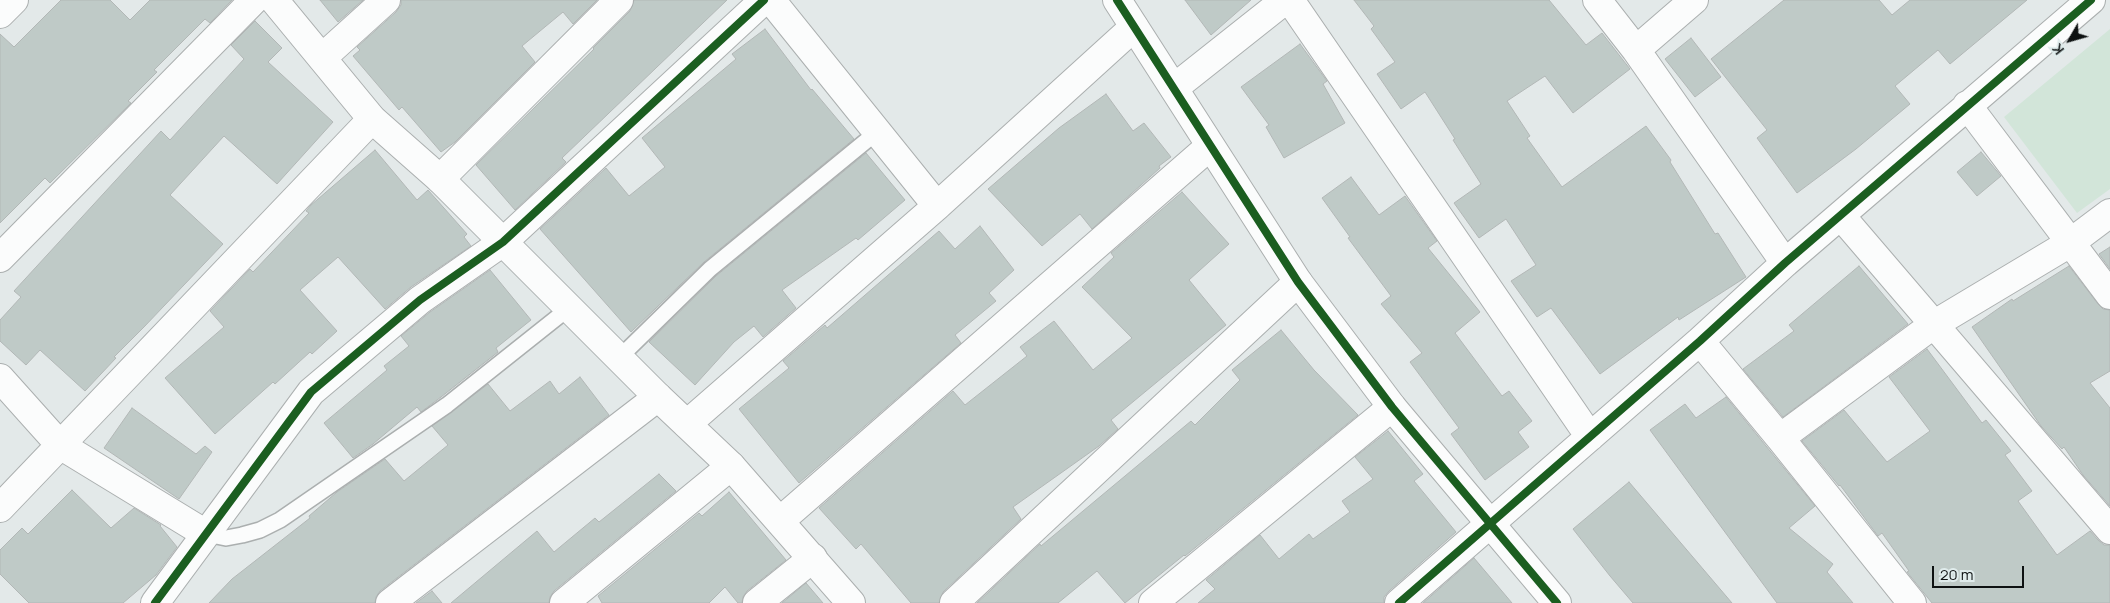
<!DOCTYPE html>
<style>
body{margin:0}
#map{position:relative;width:2110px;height:603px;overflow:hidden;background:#e3e9e9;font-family:Manrope,sans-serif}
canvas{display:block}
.north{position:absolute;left:2045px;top:15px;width:50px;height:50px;-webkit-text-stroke:4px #e0ecec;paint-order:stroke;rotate:232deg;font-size:14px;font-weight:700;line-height:20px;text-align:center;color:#0e1212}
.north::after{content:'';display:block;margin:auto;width:18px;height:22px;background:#0e1212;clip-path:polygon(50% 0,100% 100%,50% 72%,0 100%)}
.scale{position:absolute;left:1932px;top:566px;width:92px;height:22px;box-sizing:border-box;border:2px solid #0e1212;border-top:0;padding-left:6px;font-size:15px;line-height:18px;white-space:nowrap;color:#0e1212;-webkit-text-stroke:4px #e0ecec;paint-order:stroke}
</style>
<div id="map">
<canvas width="2110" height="603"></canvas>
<div class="north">K</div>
<div class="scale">20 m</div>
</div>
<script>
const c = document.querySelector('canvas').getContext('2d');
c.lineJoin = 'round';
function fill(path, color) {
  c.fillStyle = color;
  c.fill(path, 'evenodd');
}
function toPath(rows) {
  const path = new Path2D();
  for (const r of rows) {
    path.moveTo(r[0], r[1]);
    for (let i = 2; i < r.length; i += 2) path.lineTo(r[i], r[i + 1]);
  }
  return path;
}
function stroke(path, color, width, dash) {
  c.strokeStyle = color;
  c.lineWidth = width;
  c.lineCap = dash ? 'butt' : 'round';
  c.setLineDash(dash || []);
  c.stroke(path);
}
const green = toPath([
 [2110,29,2110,189,2077,213,2004,117]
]);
const building = toPath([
 [61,0,110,0,130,20,150,0,232,0,210,23,205,19,154,70,157,72,128,101,131,103,50,183,45,178,0,223,0,34,14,47,61,0],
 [320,0,363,0,338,22,320,0],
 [401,0,597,0,573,24,563,12,522,46,535,62,455,142,441,152,402,107,399,110,353,56,360,50,357,47,396,12,401,5,401,0],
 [634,0,727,0,562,158,566,162,515,210,476,165,594,49,593,48,630,11,634,0],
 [1185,0,1251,0,1211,35,1185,0],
 [1354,0,1549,0,1586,45,1602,33,1630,69,1573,113,1545,76,1507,101,1530,136,1527,138,1562,187,1646,126,1671,160,1670,162,1715,234,1718,233,1746,277,1679,320,1678,317,1600,374,1551,308,1537,317,1511,281,1536,265,1506,219,1479,238,1454,203,1481,184,1453,140,1455,139,1425,92,1401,109,1377,74,1395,62,1371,29,1374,26,1354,0],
 [1784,0,1879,0,1892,15,1910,0,2027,0,1950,64,1938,50,1895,86,1910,104,1856,149,1797,193,1757,138,1767,130,1711,59,1784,0],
 [255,21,282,48,268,62,333,122,277,184,224,136,170,195,223,244,144,327,114,357,116,358,85,391,40,350,26,365,0,341,0,320,21,297,14,291,161,131,170,140,244,59,231,45,255,21],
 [765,29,811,90,812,89,854,139,704,262,631,332,540,229,606,168,629,196,665,167,642,138,736,59,732,54,765,29],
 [1691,38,1721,77,1695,97,1665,59,1691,38],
 [1300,44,1327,81,1323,84,1345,123,1284,158,1266,127,1269,125,1241,87,1300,44],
 [1106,94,1133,131,1144,123,1171,157,1159,166,1160,168,1092,229,1080,214,1042,246,988,189,1059,128,1106,94],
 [375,150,417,200,428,190,467,234,464,237,471,246,411,287,385,309,338,257,300,290,337,331,312,354,310,352,275,384,273,382,215,434,165,378,224,327,210,311,250,269,253,272,309,213,306,211,311,205,375,150],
 [1981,152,2001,176,1977,196,1957,172,1981,152],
 [866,153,905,200,858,240,856,238,782,290,796,308,763,337,754,326,734,342,695,385,649,342,716,276,866,153],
 [1351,177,1379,215,1405,196,1437,241,1428,248,1480,312,1455,333,1502,396,1509,391,1532,421,1518,432,1529,447,1485,480,1451,434,1459,428,1410,362,1422,353,1381,304,1391,296,1348,238,1350,237,1322,198,1351,177],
 [1182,192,1229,244,1189,280,1226,325,1111,420,1118,429,1099,446,1013,507,1021,519,943,592,939,603,911,603,861,544,856,549,819,508,953,391,965,405,1027,356,1020,347,1054,321,1093,370,1132,338,1082,287,1114,257,1111,253,1182,192],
 [980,226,1014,270,989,293,996,301,955,335,961,343,799,483,739,409,789,368,783,361,825,325,827,328,939,231,955,249,980,226],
 [2110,247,2110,269,2099,254,2110,247],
 [1859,266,1908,324,1783,417,1743,369,1794,331,1789,325,1859,266],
 [2069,266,2098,304,2103,309,2110,310,2110,371,2090,383,2110,408,2110,506,2083,475,2064,447,2062,449,2041,426,1972,327,2012,299,2013,301,2069,266],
 [490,270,531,320,496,348,498,352,441,397,421,412,417,407,373,444,353,458,324,423,387,370,384,366,409,346,401,336,430,312,490,270],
 [1281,330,1314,370,1358,415,1185,556,1184,555,1125,603,1097,571,1058,603,977,603,1040,544,1041,546,1191,421,1195,425,1240,380,1232,370,1281,330],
 [1927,349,1982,423,1986,420,2011,451,2005,455,2032,491,2018,501,2057,555,2090,531,2098,540,2104,545,2110,545,2110,603,1932,603,1907,572,1909,571,1882,533,1878,536,1840,485,1839,486,1802,441,1844,410,1887,462,1930,431,1889,377,1927,349],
 [580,377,609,415,380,591,376,597,375,603,209,603,232,579,310,518,309,516,337,492,385,459,404,481,448,445,432,426,488,384,510,411,550,381,559,394,580,377],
 [1726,397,1815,506,1789,528,1833,564,1827,572,1853,603,1777,603,1650,430,1685,404,1696,418,1726,397],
 [132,408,196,454,205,446,212,452,179,499,104,448,132,408],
 [1388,431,1423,474,1414,481,1456,532,1389,591,1384,597,1384,603,1198,603,1215,589,1206,580,1260,535,1279,559,1309,534,1313,539,1350,512,1342,501,1373,479,1355,457,1388,431],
 [659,474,676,491,554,591,550,597,549,603,451,603,537,531,554,552,595,518,599,522,659,474],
 [1629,482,1732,603,1633,603,1610,576,1573,529,1629,482],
 [72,490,111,528,134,508,161,525,160,526,177,547,156,575,123,603,29,603,0,574,0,550,22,528,28,534,72,490],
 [729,492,786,560,747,591,743,597,742,603,738,603,725,587,709,603,602,603,598,596,699,513,702,516,729,492],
 [1474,558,1512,603,1423,603,1474,558],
 [806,583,823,603,782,603,806,583],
 [432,591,442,603,416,603,432,591]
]);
const service = toPath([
 [619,358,710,269,877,132],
 [206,534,226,538,242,535,260,530,280,520,447,405,569,308]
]);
const minor = toPath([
 [771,0,937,206,1134,27],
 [1290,0,1590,437],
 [1597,0,1636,50],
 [1694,0,1636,50,1785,263],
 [0,14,14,0],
 [323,57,386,0],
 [1174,88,1285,0],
 [1967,105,2110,295],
 [440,179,619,0],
 [1841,216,2110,530],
 [0,258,254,0],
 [1700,341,1780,438,1933,325,2070,243,2110,213],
 [0,378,60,445,206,534],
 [687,424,937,206],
 [1780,438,1912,603],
 [0,508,372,119],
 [780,521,1210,146],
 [155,603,311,392,420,300,503,242,764,0],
 [390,603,658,397],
 [564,603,731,466],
 [757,603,813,558],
 [954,603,1298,282],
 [1153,603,1392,407],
 [1399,603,1700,341,1785,263,2091,0]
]);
const tertiary = toPath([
 [1117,0,1298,282,1392,407,1557,603]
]);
const secondary = toPath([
 [274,0,372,119,440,179,658,397,731,466,851,603]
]);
const cycleway = toPath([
 [1117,0,1298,282,1392,407,1557,603],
 [155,603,311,392,420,300,503,242,764,0],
 [1399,603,1700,341,1785,263,2091,0]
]);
fill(green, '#d2e5d9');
fill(building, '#bfcac7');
stroke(building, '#b2b7b6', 1);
stroke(service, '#abafaf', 18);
stroke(minor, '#abafaf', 30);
stroke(tertiary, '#abafaf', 30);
stroke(secondary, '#abafaf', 30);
stroke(service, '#fbfcfc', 15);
stroke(minor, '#fbfcfc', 28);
stroke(tertiary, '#fbfcfc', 28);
stroke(secondary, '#fbfcfc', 28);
stroke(cycleway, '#1b5e20', 8);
</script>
